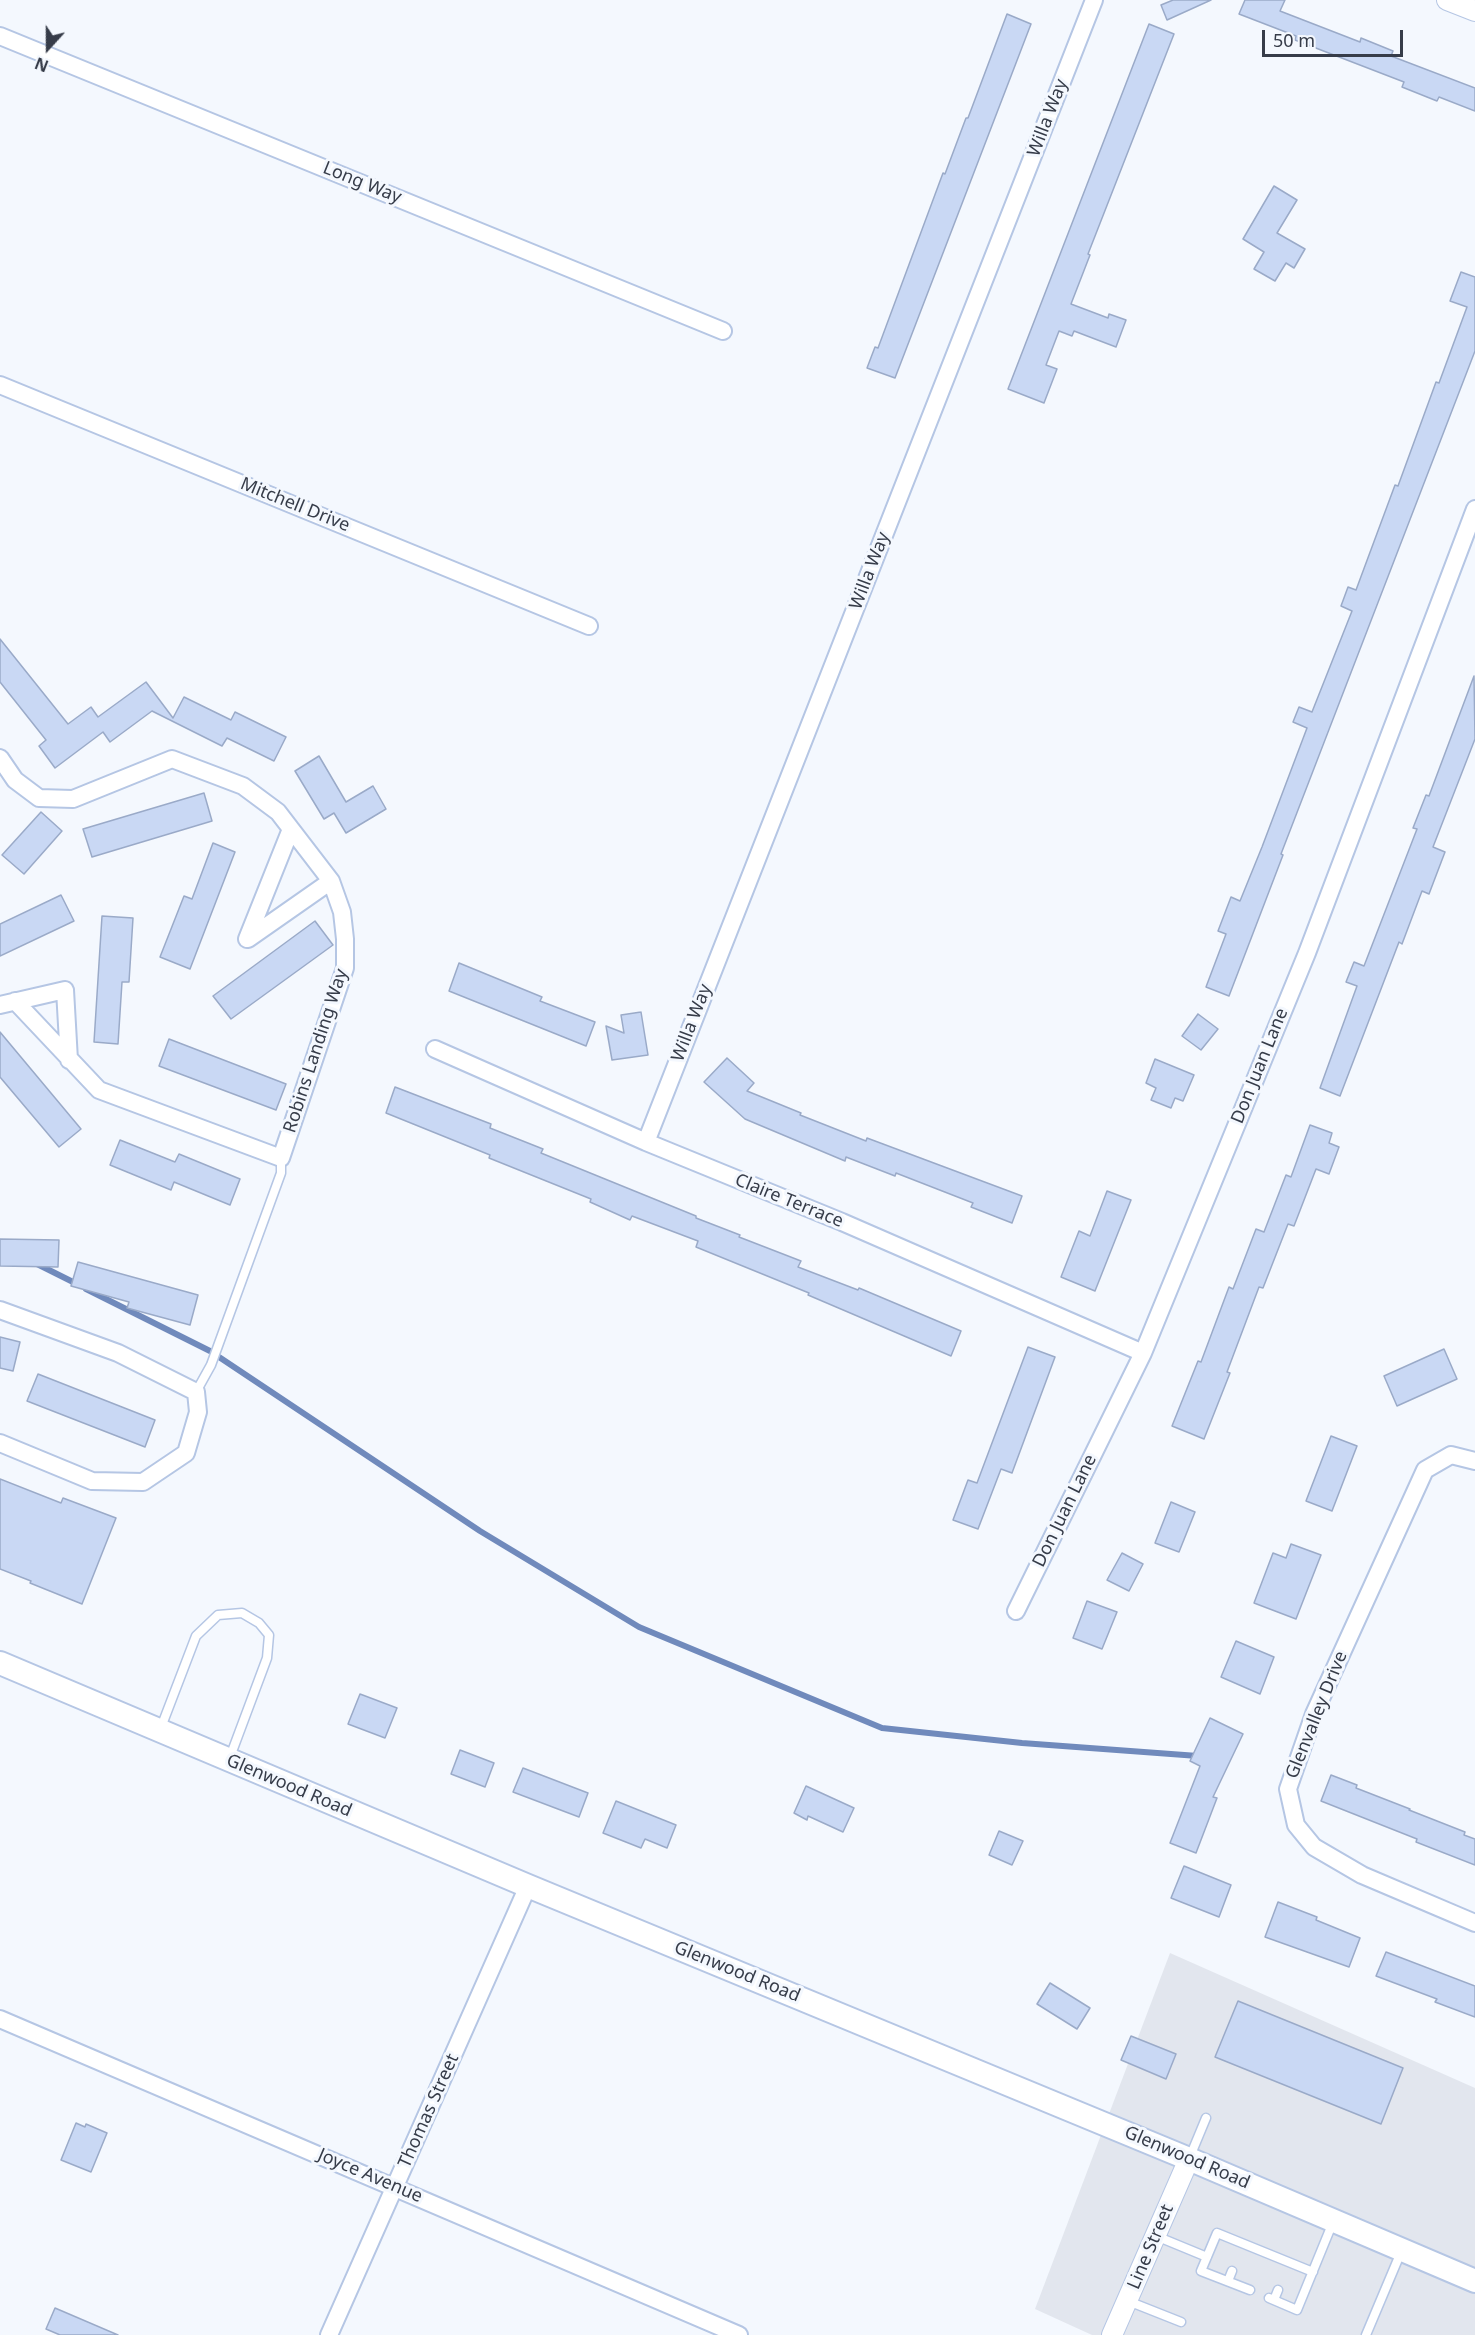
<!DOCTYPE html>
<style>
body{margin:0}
#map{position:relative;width:1475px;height:2335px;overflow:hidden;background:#f4f8fe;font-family:"Noto Sans",sans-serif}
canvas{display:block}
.north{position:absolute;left:18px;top:18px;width:60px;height:60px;-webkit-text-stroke:4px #f4f8fe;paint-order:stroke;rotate:201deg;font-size:16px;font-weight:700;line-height:24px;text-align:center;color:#363c49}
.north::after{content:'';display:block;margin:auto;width:21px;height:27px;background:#363c49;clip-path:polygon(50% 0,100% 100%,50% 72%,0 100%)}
.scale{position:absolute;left:1262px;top:30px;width:141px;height:27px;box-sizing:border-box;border:3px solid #363c49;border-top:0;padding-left:8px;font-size:18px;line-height:21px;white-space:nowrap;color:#363c49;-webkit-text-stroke:4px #f4f8fe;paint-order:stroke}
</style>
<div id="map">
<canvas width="1475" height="2335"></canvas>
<div class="north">N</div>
<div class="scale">50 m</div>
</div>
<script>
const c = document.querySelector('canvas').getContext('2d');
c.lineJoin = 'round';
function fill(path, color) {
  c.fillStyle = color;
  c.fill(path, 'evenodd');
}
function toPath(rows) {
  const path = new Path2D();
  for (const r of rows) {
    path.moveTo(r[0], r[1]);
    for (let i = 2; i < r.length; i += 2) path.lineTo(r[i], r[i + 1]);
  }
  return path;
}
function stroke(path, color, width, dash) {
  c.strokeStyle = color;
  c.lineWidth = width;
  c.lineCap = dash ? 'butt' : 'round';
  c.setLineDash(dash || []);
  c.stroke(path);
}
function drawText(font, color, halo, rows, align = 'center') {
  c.font = font + ' "Noto Sans",sans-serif';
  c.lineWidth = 6;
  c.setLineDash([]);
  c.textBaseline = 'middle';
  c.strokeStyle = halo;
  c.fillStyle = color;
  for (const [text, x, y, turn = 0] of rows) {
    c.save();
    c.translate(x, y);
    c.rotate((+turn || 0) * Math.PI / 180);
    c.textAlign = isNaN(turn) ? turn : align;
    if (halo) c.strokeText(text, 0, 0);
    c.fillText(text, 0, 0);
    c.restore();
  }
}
const built = toPath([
 [1170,1953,1475,2088,1475,2335,1092,2335,1035,2309]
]);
const stream = toPath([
 [35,1263,77,1284],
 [86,1289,210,1351,480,1531,639,1627,882,1728,1022,1743,1198,1756]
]);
const building = toPath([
 [1173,0,1211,0,1167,20,1161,5,1173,0],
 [1245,0,1285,0,1280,11,1360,42,1361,38,1393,51,1391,56,1475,88,1475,111,1439,97,1437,101,1402,87,1404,82,1295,40,1296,36,1239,14,1245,0],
 [1007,14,1031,24,895,378,867,368,875,347,878,348,943,173,945,174,966,118,968,118,1007,14],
 [1149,24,1174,34,1088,254,1090,255,1071,304,1108,318,1109,314,1126,320,1116,347,1074,331,1072,336,1059,331,1046,365,1057,369,1044,403,1008,389,1149,24],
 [1274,186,1297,200,1277,233,1305,249,1294,268,1286,263,1275,281,1254,269,1264,252,1243,239,1274,186],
 [1461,272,1475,277,1475,351,1281,854,1283,855,1229,996,1206,987,1226,934,1218,931,1231,897,1240,901,1262,847,1307,728,1293,722,1299,707,1312,712,1352,611,1341,606,1348,587,1356,590,1395,485,1398,486,1436,382,1439,383,1467,307,1450,301,1461,272],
 [0,639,68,724,91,707,98,717,146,682,173,718,184,697,231,720,235,712,286,737,274,761,227,738,222,746,152,711,110,742,103,732,55,768,39,746,46,740,0,682,0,639],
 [1474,676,1475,739,1433,847,1445,852,1429,894,1422,891,1402,944,1399,942,1340,1096,1320,1088,1357,986,1346,982,1354,962,1364,966,1417,829,1413,828,1426,795,1429,796,1474,676],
 [319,756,346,802,373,786,386,809,346,833,334,813,324,819,295,771,319,756],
 [204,793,212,821,92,857,83,829,204,793],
 [41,812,62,831,24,874,2,855,41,812],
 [213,843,235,852,190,969,160,957,184,896,192,899,213,843],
 [61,895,74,921,0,956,0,924,61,895],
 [102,916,133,918,129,982,122,982,118,1044,94,1042,102,916],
 [315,921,333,945,231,1019,213,996,315,921],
 [459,963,542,997,540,1001,595,1022,586,1046,449,991,459,963],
 [641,1012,648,1055,612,1060,606,1026,624,1033,621,1015,641,1012],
 [1198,1014,1218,1029,1201,1050,1182,1036,1198,1014],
 [0,1032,81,1129,59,1147,0,1077,0,1032],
 [169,1039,286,1084,276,1110,159,1066,169,1039],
 [727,1058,754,1083,747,1091,801,1113,800,1115,866,1141,867,1138,1022,1196,1012,1223,971,1207,973,1203,896,1173,895,1176,846,1157,845,1161,745,1119,704,1082,727,1058],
 [1155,1059,1194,1075,1183,1101,1175,1098,1171,1108,1151,1100,1156,1088,1146,1083,1155,1059],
 [395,1087,491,1124,490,1128,543,1149,541,1153,696,1216,696,1218,740,1235,739,1237,801,1261,798,1267,858,1290,859,1288,961,1331,951,1356,808,1295,809,1293,696,1247,698,1241,632,1216,630,1220,590,1202,591,1199,489,1158,490,1155,386,1113,395,1087],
 [1310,1125,1332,1133,1329,1143,1339,1147,1329,1174,1316,1169,1294,1226,1288,1224,1263,1288,1259,1287,1227,1372,1230,1373,1204,1439,1172,1426,1198,1361,1201,1362,1229,1287,1233,1289,1256,1229,1264,1232,1286,1175,1291,1177,1310,1125],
 [120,1140,175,1162,179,1154,240,1179,230,1205,174,1182,171,1190,110,1165,120,1140],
 [1107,1191,1131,1200,1095,1291,1061,1277,1079,1231,1090,1236,1107,1191],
 [0,1239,59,1240,58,1267,0,1266,0,1239],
 [78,1262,198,1295,190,1325,127,1308,129,1302,71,1286,78,1262],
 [0,1337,20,1342,13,1371,0,1368,0,1337],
 [1028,1347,1055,1357,1012,1473,1001,1469,978,1529,953,1520,968,1480,977,1483,1028,1347],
 [1444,1349,1457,1379,1397,1406,1384,1376,1444,1349],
 [38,1374,155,1420,145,1447,27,1401,38,1374],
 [1331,1436,1357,1446,1332,1511,1306,1501,1331,1436],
 [0,1479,61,1503,63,1498,116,1518,82,1604,30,1583,31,1581,0,1569,0,1479],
 [1171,1502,1195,1512,1179,1552,1155,1543,1171,1502],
 [1291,1544,1321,1555,1296,1619,1254,1603,1273,1553,1286,1558,1291,1544],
 [1122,1553,1143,1564,1129,1591,1107,1580,1122,1553],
 [1087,1601,1117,1612,1102,1649,1073,1638,1087,1601],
 [1236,1641,1274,1657,1260,1694,1221,1677,1236,1641],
 [360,1694,397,1708,385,1738,348,1724,360,1694],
 [1210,1718,1243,1734,1213,1797,1217,1798,1196,1853,1170,1843,1200,1766,1190,1761,1210,1718],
 [460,1750,494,1763,485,1787,451,1774,460,1750],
 [523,1768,588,1793,579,1817,513,1792,523,1768],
 [1331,1775,1357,1785,1356,1788,1410,1809,1409,1810,1465,1832,1464,1835,1475,1839,1475,1865,1416,1842,1417,1839,1321,1801,1331,1775],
 [806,1786,854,1808,843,1832,808,1816,807,1820,794,1813,806,1786],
 [616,1801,676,1825,667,1848,645,1839,641,1848,603,1833,616,1801],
 [999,1831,1023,1841,1012,1865,989,1855,999,1831],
 [1184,1866,1231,1885,1219,1917,1171,1898,1184,1866],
 [1278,1902,1317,1917,1316,1920,1360,1938,1349,1967,1265,1937,1278,1902],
 [1386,1952,1475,1986,1475,2017,1435,2002,1437,1999,1376,1976,1386,1952],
 [1050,1983,1090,2008,1077,2029,1037,2004,1050,1983],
 [1238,2001,1403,2068,1381,2124,1215,2057,1238,2001],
 [1131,2036,1176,2054,1166,2079,1121,2060,1131,2036],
 [76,2123,85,2127,86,2124,107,2133,91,2172,61,2160,76,2123],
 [55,2308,118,2335,60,2335,46,2329,55,2308]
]);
const service = toPath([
 [196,1392,211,1365,281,1173,281,1158],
 [160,1730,196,1636,218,1615,242,1613,259,1623,269,1635,267,1658,230,1757],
 [1189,2159,1206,2118],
 [1156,2236,1207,2257],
 [1228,2281,1232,2271],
 [1250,2290,1201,2271,1217,2233,1313,2272],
 [1269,2298,1297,2310,1333,2222],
 [1274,2300,1278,2290],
 [1128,2301,1181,2322],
 [1366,2335,1401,2252]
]);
const minor = toPath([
 [0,36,723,331],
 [0,385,589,626],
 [0,758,15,780,39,798,73,799,172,759,243,786,278,812,331,881,342,912,345,939,345,968,281,1158,99,1090,15,1001],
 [247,939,291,829],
 [248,939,331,881],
 [0,1005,65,990,69,1060],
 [435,1049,646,1142,842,1222,1143,1353],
 [646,1142,1094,0],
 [0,1310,118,1353,196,1392,198,1412,186,1453,143,1482,92,1481,0,1443],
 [1475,1461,1451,1455,1425,1470,1314,1714,1288,1789,1296,1825,1314,1847,1362,1875,1475,1923],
 [1016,1611,1143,1353,1307,953,1475,509],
 [0,2019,739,2335],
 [329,2335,528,1886]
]);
const tertiary = toPath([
 [1447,0,1475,11],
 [1112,2335,1189,2159]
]);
const secondary = toPath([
 [0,1663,528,1886,1189,2159,1475,2281]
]);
const streetNames = [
 ["Willa Way",1048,118,-69],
 ["Long Way",362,183,22],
 ["Mitchell Drive",295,505,22],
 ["Willa Way",870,571,-69],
 ["Willa Way",692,1023,-69],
 ["Robins Landing Way",316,1051,-72],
 ["Don Juan Lane",1260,1066,-68],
 ["Claire Terrace",789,1201,22],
 ["Don Juan Lane",1065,1511,-64],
 ["Glenvalley Drive",1317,1715,-68],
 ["Glenwood Road",289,1786,23],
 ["Glenwood Road",737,1972,22],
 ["Thomas Street",429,2111,-66],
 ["Glenwood Road",1187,2158,23],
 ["Joyce Avenue",370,2176,23],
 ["Line Street",1151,2247,-67]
];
fill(built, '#e2e6ee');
stroke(stream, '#708abc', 6);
fill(building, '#c9d8f4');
stroke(building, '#9aaac8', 1.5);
stroke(service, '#b5c6e4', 11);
stroke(minor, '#b5c6e4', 20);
stroke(tertiary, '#b5c6e4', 22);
stroke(secondary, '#b5c6e4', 26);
stroke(service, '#fff', 8);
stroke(minor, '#fff', 16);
stroke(tertiary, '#fff', 20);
stroke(secondary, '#fff', 22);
drawText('18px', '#363c49', '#f4f8fe', streetNames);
</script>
